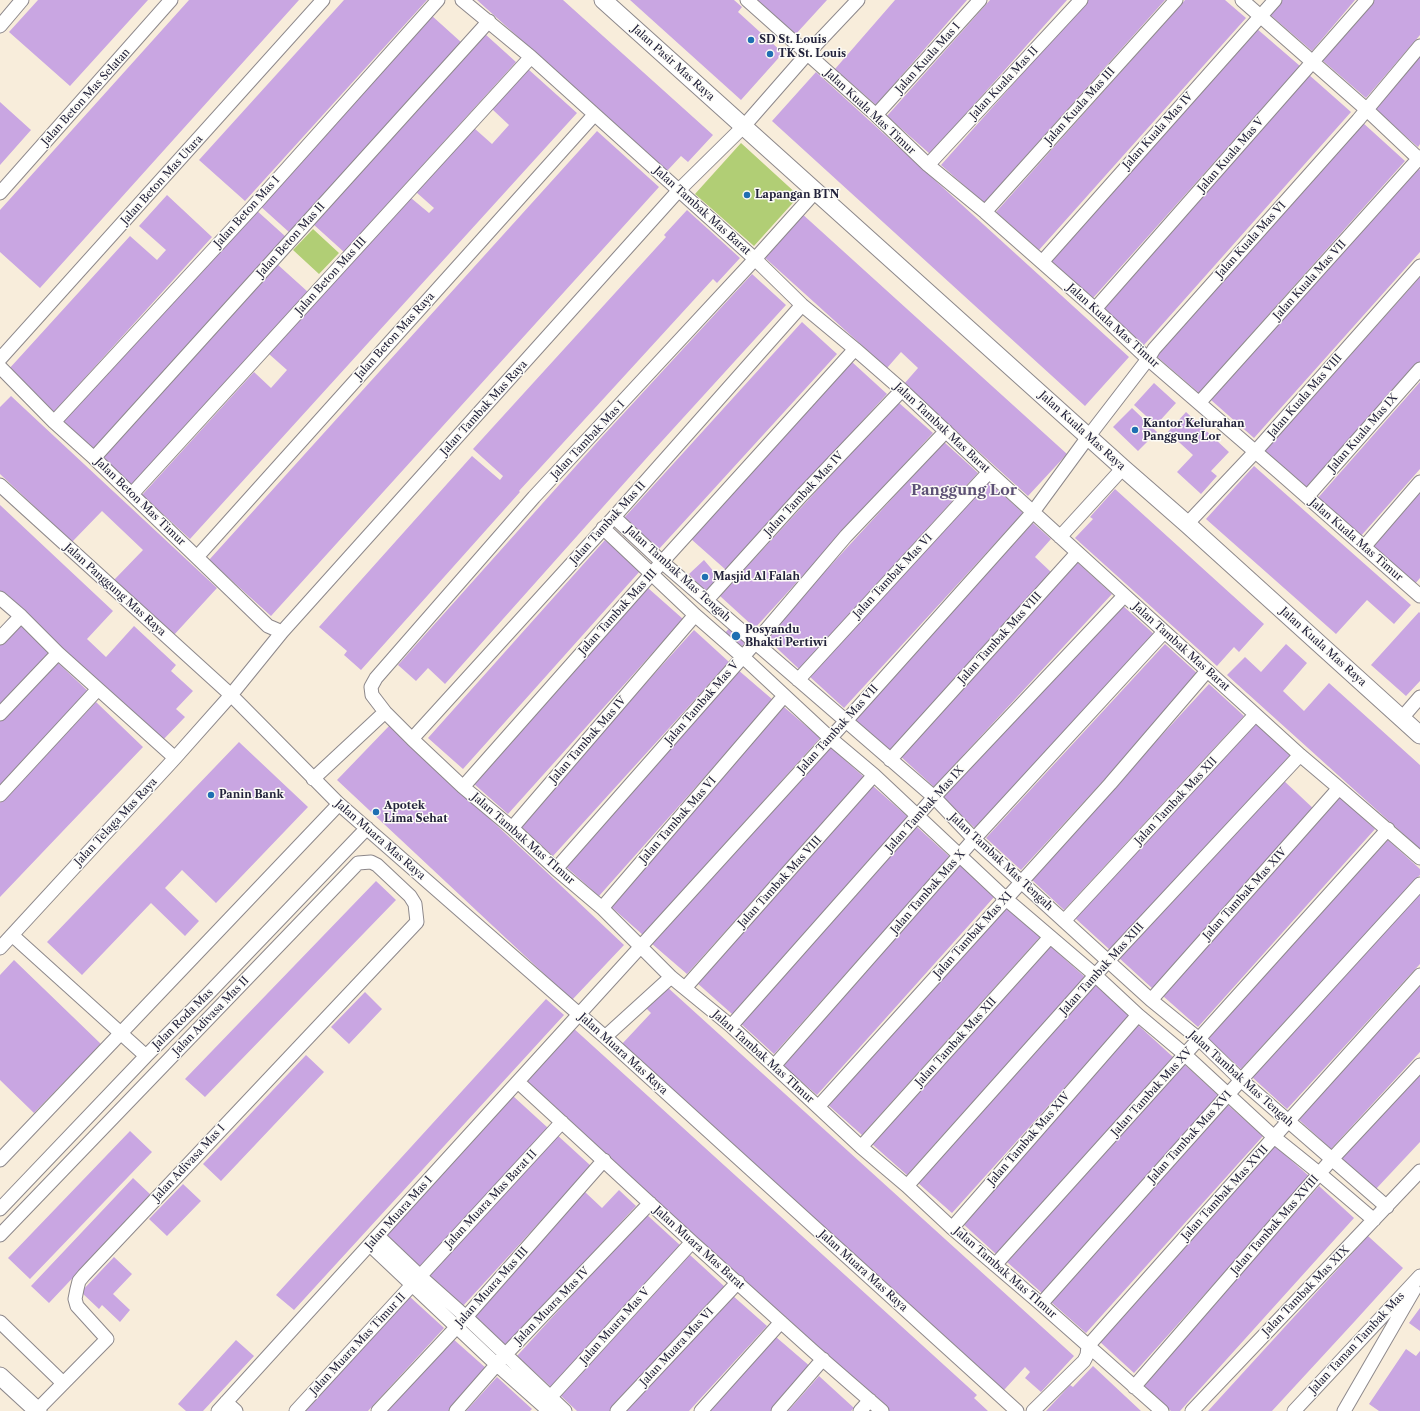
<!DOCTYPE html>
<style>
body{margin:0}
canvas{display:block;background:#f8eddb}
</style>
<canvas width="1420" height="1411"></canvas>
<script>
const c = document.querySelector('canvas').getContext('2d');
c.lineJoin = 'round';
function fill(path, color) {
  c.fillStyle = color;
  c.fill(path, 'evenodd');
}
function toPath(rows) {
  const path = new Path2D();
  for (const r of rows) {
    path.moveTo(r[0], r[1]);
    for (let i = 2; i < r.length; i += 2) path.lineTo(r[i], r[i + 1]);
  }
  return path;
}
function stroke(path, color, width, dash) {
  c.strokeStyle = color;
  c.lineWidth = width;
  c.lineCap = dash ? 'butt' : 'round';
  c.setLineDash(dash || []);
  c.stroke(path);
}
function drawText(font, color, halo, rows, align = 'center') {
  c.font = font + ' "Libre Caslon Text",serif';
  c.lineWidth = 3;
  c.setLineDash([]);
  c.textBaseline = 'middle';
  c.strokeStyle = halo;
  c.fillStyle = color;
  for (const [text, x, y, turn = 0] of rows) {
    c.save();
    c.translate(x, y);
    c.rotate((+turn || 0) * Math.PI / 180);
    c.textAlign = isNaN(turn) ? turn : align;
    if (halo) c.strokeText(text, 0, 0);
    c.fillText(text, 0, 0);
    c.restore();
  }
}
const green = toPath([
 [741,143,799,196,754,246,695,194],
 [313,229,339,253,319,274,293,250]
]);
const building = toPath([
 [38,0,148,0,70,86,9,32],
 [189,0,299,0,40,288,0,252,0,210],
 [344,0,427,0,245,201,199,160],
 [477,0,563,0,713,135,688,162,681,156,667,171],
 [630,0,734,0,742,7,738,12,783,53,741,100],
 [757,0,827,0,795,35],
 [895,0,967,0,876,105,835,69],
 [990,0,1067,0,930,154,887,116],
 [1088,0,1165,0,984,203,941,165],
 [1185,0,1225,0,1246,18,1039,250,996,212],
 [1279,0,1355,0,1312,51,1268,13],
 [1374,0,1420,0,1420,35,1366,98,1322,60],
 [431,15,462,43,290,233,259,205],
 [1256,28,1300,66,1093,298,1050,260],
 [485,34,516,62,344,252,313,224],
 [1420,56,1420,144,1418,147,1374,109],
 [528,69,577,113,190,539,142,495,254,372,271,388,287,370,269,354,411,198,429,213,434,208,416,192,474,128,492,144,509,125,492,109],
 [816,72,1129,357,1085,406,772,121],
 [1308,74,1351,112,1144,345,1101,306],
 [0,102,31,130,0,165],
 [1362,122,1405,161,1199,393,1155,355],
 [597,131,659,187,271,616,209,560],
 [1418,168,1420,170,1420,252,1254,438,1211,400],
 [167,195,212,237,54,412,8,370,130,236,157,260,166,250,139,226],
 [255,209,286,237,94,450,62,422],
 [687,210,740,258,717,283,713,279,519,491,520,492,361,670,344,655,347,651,319,627,472,456,500,480,503,476,473,449,666,237,664,235],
 [800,212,1067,454,1028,496,904,384,918,368,901,352,887,368,763,256],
 [277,264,308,292,132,486,101,457],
 [752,274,786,305,652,452,445,684,428,668,416,681,398,665,601,438],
 [1420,277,1420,363,1308,489,1265,451],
 [802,322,837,354,659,549,624,518],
 [852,362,887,394,726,570,691,539],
 [1420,382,1420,469,1360,537,1317,499],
 [1154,383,1176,403,1156,425,1134,405],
 [11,396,217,588,173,636,114,580,143,550,102,511,72,542,0,474,0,407],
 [898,402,933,433,755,628,720,596],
 [1132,408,1157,432,1138,451,1113,427],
 [1186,412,1229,452,1211,471,1217,476,1201,494,1177,472,1193,455,1168,432],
 [944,442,978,473,799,669,765,637],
 [1254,466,1411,605,1394,624,1367,600,1336,634,1206,519],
 [988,481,1023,513,844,708,809,676],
 [1115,489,1264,624,1239,652,1234,647,1217,666,1075,538,1093,519,1090,517],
 [1420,491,1420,578,1414,585,1371,547],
 [0,505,113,611,87,639,106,657,134,626,176,665,171,671,193,691,176,709,185,717,161,742,0,592],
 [1033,523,1051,539,1035,557,1052,573,889,751,854,719],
 [605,540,640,571,463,769,428,738],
 [704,560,721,580,706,593,689,574],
 [1077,562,1112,594,934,787,899,755],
 [648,588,683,619,508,814,473,783],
 [1121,604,1156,636,977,830,942,798],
 [1419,612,1420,613,1420,681,1406,696,1371,665],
 [18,623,53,657,0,712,0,642],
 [733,624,748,640,740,648,725,633],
 [694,630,729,662,553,856,518,824],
 [1165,644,1200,676,1021,870,986,838],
 [1286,644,1307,663,1283,691,1304,711,1329,683,1420,765,1420,849,1227,675,1245,657,1261,672],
 [56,661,91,694,0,789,0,719],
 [737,669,773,700,599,896,564,865],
 [1209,684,1244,716,1064,910,1030,878],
 [96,702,143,747,0,897,0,803],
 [784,707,820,738,643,935,608,904],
 [1256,724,1291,756,1110,950,1075,918],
 [390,725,624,945,572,1000,337,780],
 [239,742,308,807,216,903,182,870,165,888,199,921,185,936,151,903,82,975,47,942],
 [828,745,864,777,687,974,651,943],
 [1282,779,1316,811,1153,989,1118,957],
 [873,786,908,817,732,1014,696,982],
 [1340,797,1375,829,1198,1027,1163,996],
 [915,825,950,857,774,1054,739,1022],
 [1388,840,1420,869,1420,875,1241,1069,1206,1037],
 [960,865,995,896,817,1095,781,1064],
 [376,881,396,900,205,1097,185,1079],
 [1420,894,1420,964,1287,1109,1252,1077],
 [1004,905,1040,937,862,1135,827,1104],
 [1049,945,1085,977,907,1175,872,1144],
 [14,960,101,1044,34,1113,0,1080,0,975],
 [1420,982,1420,1052,1331,1149,1296,1117],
 [1095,984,1130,1015,952,1213,917,1182],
 [666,986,1074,1356,1041,1392,1025,1378,1030,1372,1025,1367,1004,1390,622,1044,651,1013,646,1008],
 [365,992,382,1009,349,1044,331,1027],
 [546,999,564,1015,294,1310,276,1295],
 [1138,1025,1173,1057,996,1254,961,1222],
 [572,1027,977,1395,974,1398,988,1411,888,1411,524,1081],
 [306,1055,324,1072,221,1181,203,1164],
 [1184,1064,1219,1096,1042,1293,1007,1262],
 [1420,1072,1420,1142,1375,1190,1340,1158],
 [513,1096,548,1128,419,1269,384,1237],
 [1228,1105,1263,1136,1086,1333,1051,1302],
 [130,1131,152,1152,30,1279,8,1258],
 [556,1134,591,1166,462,1307,427,1275],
 [1274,1145,1310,1177,1134,1373,1099,1341],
 [133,1178,151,1195,49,1303,31,1286],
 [183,1184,201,1201,167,1236,149,1219],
 [1319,1186,1354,1218,1180,1411,1171,1411,1141,1384],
 [619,1190,636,1206,506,1347,471,1314,585,1192,602,1208],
 [646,1214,681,1246,551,1387,517,1356],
 [1368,1236,1403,1268,1355,1321,1272,1411,1208,1411],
 [690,1255,725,1287,611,1411,577,1411,561,1396],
 [114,1257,132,1274,113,1294,130,1310,120,1322,102,1305,99,1309,81,1292],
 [732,1295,767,1326,689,1411,625,1411],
 [409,1296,444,1328,368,1411,304,1411],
 [1420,1308,1420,1331,1409,1323],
 [776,1337,812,1368,774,1411,710,1411],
 [452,1338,487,1369,449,1411,385,1411],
 [236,1340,254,1356,203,1411,186,1411,178,1404],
 [1406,1349,1416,1356,1420,1351,1420,1411,1379,1411,1369,1404],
 [1093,1366,1110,1382,1141,1411,1046,1411,1070,1385,1073,1387],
 [819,1376,854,1408,851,1411,788,1411],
 [497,1377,532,1409,530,1411,466,1411]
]);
const minor = toPath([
 [462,0,531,57,755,259,802,305,855,349,902,390,989,472,1300,755,1339,788,1420,858],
 [747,0,876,115,928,165,985,212,1095,309,1148,359,1280,473,1420,596],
 [1242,0,1366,109,1420,160],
 [0,26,22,0],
 [876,115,980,0],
 [928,165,1081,0],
 [816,191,755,259,534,497,376,678,371,687,372,695,385,712,412,739,463,787,512,828,556,869,602,908,671,977,731,1026,861,1147,907,1186,952,1228,1041,1304,1162,1411],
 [0,193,171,0],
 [985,212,1176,0],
 [1042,262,1275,0],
 [1095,309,1367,0],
 [0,359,323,0],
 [0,367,54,422,94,458,268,626,282,632],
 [1199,403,1420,157],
 [54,422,250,210,438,0],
 [94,458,489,21],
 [0,485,231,695,339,804,605,1037,1017,1411],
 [132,494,531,57],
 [1307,497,1420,369],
 [614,517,662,562,934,797,974,839,1108,961,1151,1000,1199,1039,1241,1080,1387,1207],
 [1187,524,1255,452,1420,266],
 [603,528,695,615,743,657,830,738,874,775,1006,899,1095,975,1138,1015,1182,1052,1274,1137,1320,1174,1374,1220],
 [1060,537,1123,468],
 [1364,547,1420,482],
 [197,557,594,115],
 [0,598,21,616,58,653,175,758],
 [707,600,802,495,902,390],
 [0,638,21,616],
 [798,680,989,472],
 [0,714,58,653],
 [1401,719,1420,697],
 [412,739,614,517,802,305],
 [890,760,1077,553],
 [313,779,385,712],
 [463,787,662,562,855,349],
 [0,795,98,689],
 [512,828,695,615],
 [556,869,755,643,846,536,946,431],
 [602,908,784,696],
 [1064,921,1255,715],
 [12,935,146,1056],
 [0,948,175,758,231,695,282,632,679,190,744,126,807,54,858,0],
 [685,988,874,775],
 [1151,1000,1339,788],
 [731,1026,934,797,1124,596],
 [605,1037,671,977],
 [774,1066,974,839,1164,632],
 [518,1082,692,1242,813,1351,882,1411],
 [818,1107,1110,784,1207,671],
 [861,1147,1050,937],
 [0,1160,339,804],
 [907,1186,1108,961,1300,755],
 [0,1209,146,1056,208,994,367,828],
 [952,1228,1138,1015],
 [0,1235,358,863,371,862,377,865,410,896,415,904,417,922,84,1275,79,1281,77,1289,75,1299,77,1306,107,1339,37,1410],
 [378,1236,420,1276,466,1317,565,1411],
 [370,1245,497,1365,549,1411],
 [995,1265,1388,829],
 [1041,1304,1241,1080,1420,884],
 [0,1322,63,1383],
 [1134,1387,1332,1159,1420,1065],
 [226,1402,236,1411],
 [545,1403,692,1242],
 [218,1411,845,722,1033,512,1088,437,1148,359,1154,349,1358,120,1420,46],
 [296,1411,562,1122],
 [378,1411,466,1317,604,1160],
 [456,1411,505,1355,650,1203],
 [617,1411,738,1282],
 [701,1411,781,1322],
 [778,1411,823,1359],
 [860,1411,870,1400],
 [1033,1411,1084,1361,1087,1355,1088,1346,1274,1137,1420,975],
 [1192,1411,1420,1171],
 [1294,1411,1420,1276],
 [1344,1411,1414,1290]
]);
const tertiary = toPath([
 [603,0,1123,468,1187,524,1420,735],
 [0,1376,38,1411]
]);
const markers = [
 [751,40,4,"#1f6fb2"],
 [770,54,4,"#1f6fb2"],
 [747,195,4,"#1f6fb2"],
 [1135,430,4,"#1f6fb2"],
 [705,577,4,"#1f6fb2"],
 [736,636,5,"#1f6fb2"],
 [211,795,4,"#1f6fb2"],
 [376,812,4,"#1f6fb2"]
];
const poiNames = [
 ["SD St. Louis",759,40],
 ["TK St. Louis",778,54],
 ["Lapangan BTN",755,195],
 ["Kantor Kelurahan",1143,424],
 ["Panggung Lor",1143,437],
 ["Masjid Al Falah",713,577],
 ["Posyandu",745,630],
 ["Bhakti Pertiwi",745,643],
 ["Panin Bank",219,795],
 ["Apotek",384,806],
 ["Lima Sehat",384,819]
];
const streetNames = [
 ["Jalan Kuala Mas I",928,58,-48],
 ["Jalan Pasir Mas Raya",673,63,42],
 ["Jalan Kuala Mas II",1004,83,-47],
 ["Jalan Beton Mas Selatan",86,97,-48],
 ["Jalan Kuala Mas III",1080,106,-48],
 ["Jalan Kuala Mas Timur",870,112,43],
 ["Jalan Kuala Mas IV",1158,131,-48],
 ["Jalan Kuala Mas V",1231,155,-49],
 ["Jalan Beton Mas Utara",162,180,-48],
 ["Jalan Tambak Mas Barat",702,211,42],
 ["Jalan Beton Mas I",247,212,-48],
 ["Jalan Beton Mas II",291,240,-48],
 ["Jalan Kuala Mas VI",1251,240,-48],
 ["Jalan Beton Mas III",331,276,-48],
 ["Jalan Kuala Mas VII",1310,280,-48],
 ["Jalan Kuala Mas Timur",1113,326,42],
 ["Jalan Beton Mas Raya",395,336,-48],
 ["Jalan Kuala Mas VIII",1305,396,-49],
 ["Jalan Tambak Mas Raya",484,408,-48],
 ["Jalan Tambak Mas Barat",942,428,43],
 ["Jalan Kuala Mas Raya",1082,431,42],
 ["Jalan Kuala Mas IX",1363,433,-49],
 ["Jalan Tambak Mas I",588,440,-47],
 ["Jalan Tambak Mas IV",804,494,-47],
 ["Jalan Beton Mas Timur",140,502,44],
 ["Jalan Tambak Mas II",608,523,-48],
 ["Jalan Kuala Mas Timur",1356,540,41],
 ["Jalan Tambak Mas Tengah",678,574,42],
 ["Jalan Tambak Mas VI",893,576,-47],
 ["Jalan Panggung Mas Raya",115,590,42],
 ["Jalan Tambak Mas III",618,612,-48],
 ["Jalan Tambak Mas VIII",1000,638,-48],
 ["Jalan Tambak Mas Barat",1181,647,42],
 ["Jalan Kuala Mas Raya",1323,647,42],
 ["Jalan Tambak Mas V",702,703,-49],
 ["Jalan Tambak Mas VII",838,729,-48],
 ["Jalan Tambak Mas IV",588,740,-49],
 ["Jalan Tambak Mas XII",1176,801,-47],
 ["Jalan Tambak Mas IX",925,809,-48],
 ["Jalan Tambak Mas VI",678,820,-49],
 ["Jalan Telaga Mas Raya",116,822,-47],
 ["Jalan Tambak Mas TImur",523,839,41],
 ["Jalan Muara Mas Raya",380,840,41],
 ["Jalan Tambak Mas Tengah",1001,862,43],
 ["Jalan Tambak Mas VIII",780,882,-48],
 ["Jalan Tambak Mas X",928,892,-49],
 ["Jalan Tambak Mas XIV",1245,894,-48],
 ["Jalan Tambak Mas XI",973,935,-48],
 ["Jalan Tambak Mas XIII",1102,969,-48],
 ["Jalan Adivasa Mas II",211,1016,-46],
 ["Jalan Roda Mas",183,1019,-45],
 ["Jalan Tambak Mas XII",956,1042,-48],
 ["Jalan Muara Mas Raya",623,1054,42],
 ["Jalan Tambak Mas TImur",763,1057,42],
 ["Jalan Tambak Mas Tengah",1241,1079,42],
 ["Jalan Tambak Mas XV",1152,1092,-48],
 ["Jalan Tambak Mas XVI",1190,1137,-48],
 ["Jalan Tambak Mas XIV",1029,1139,-49],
 ["Jalan Adivasa Mas I",189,1163,-47],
 ["Jalan Tambak Mas XVII",1225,1193,-48],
 ["Jalan Muara Mas Barat II",491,1199,-47],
 ["Jalan Muara Mas I",399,1213,-48],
 ["Jalan Tambak Mas XVIII",1275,1225,-49],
 ["Jalan Muara Mas Barat",699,1248,42],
 ["Jalan Muara Mas Raya",863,1271,42],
 ["Jalan Tambak Mas TImur",1005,1273,41],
 ["Jalan Muara Mas III",492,1287,-48],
 ["Jalan Tambak Mas XIX",1306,1291,-46],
 ["Jalan Muara Mas IV",552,1306,-46],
 ["Jalan Muara Mas V",615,1326,-48],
 ["Jalan Taman Tambak Mas",1357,1343,-47],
 ["Jalan Muara Mas Timur II",358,1344,-47],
 ["Jalan Muara Mas VI",677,1347,-47]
];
const districtNames = [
 ["Panggung Lor",964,491]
];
fill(green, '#b1ce75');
fill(building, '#c9a6e2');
stroke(minor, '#8d888b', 15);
stroke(tertiary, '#8d888b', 19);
stroke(minor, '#fff', 13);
stroke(tertiary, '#fff', 17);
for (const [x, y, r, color] of markers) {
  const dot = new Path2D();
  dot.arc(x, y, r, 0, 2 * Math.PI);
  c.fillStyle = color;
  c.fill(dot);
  stroke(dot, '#fdfcf7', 1.5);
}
drawText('bold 11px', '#22223b', '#fdfcf7', poiNames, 'left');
drawText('11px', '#22223b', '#fdfcf7', streetNames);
drawText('bold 15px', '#5c5075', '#fdfcf7', districtNames);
</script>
